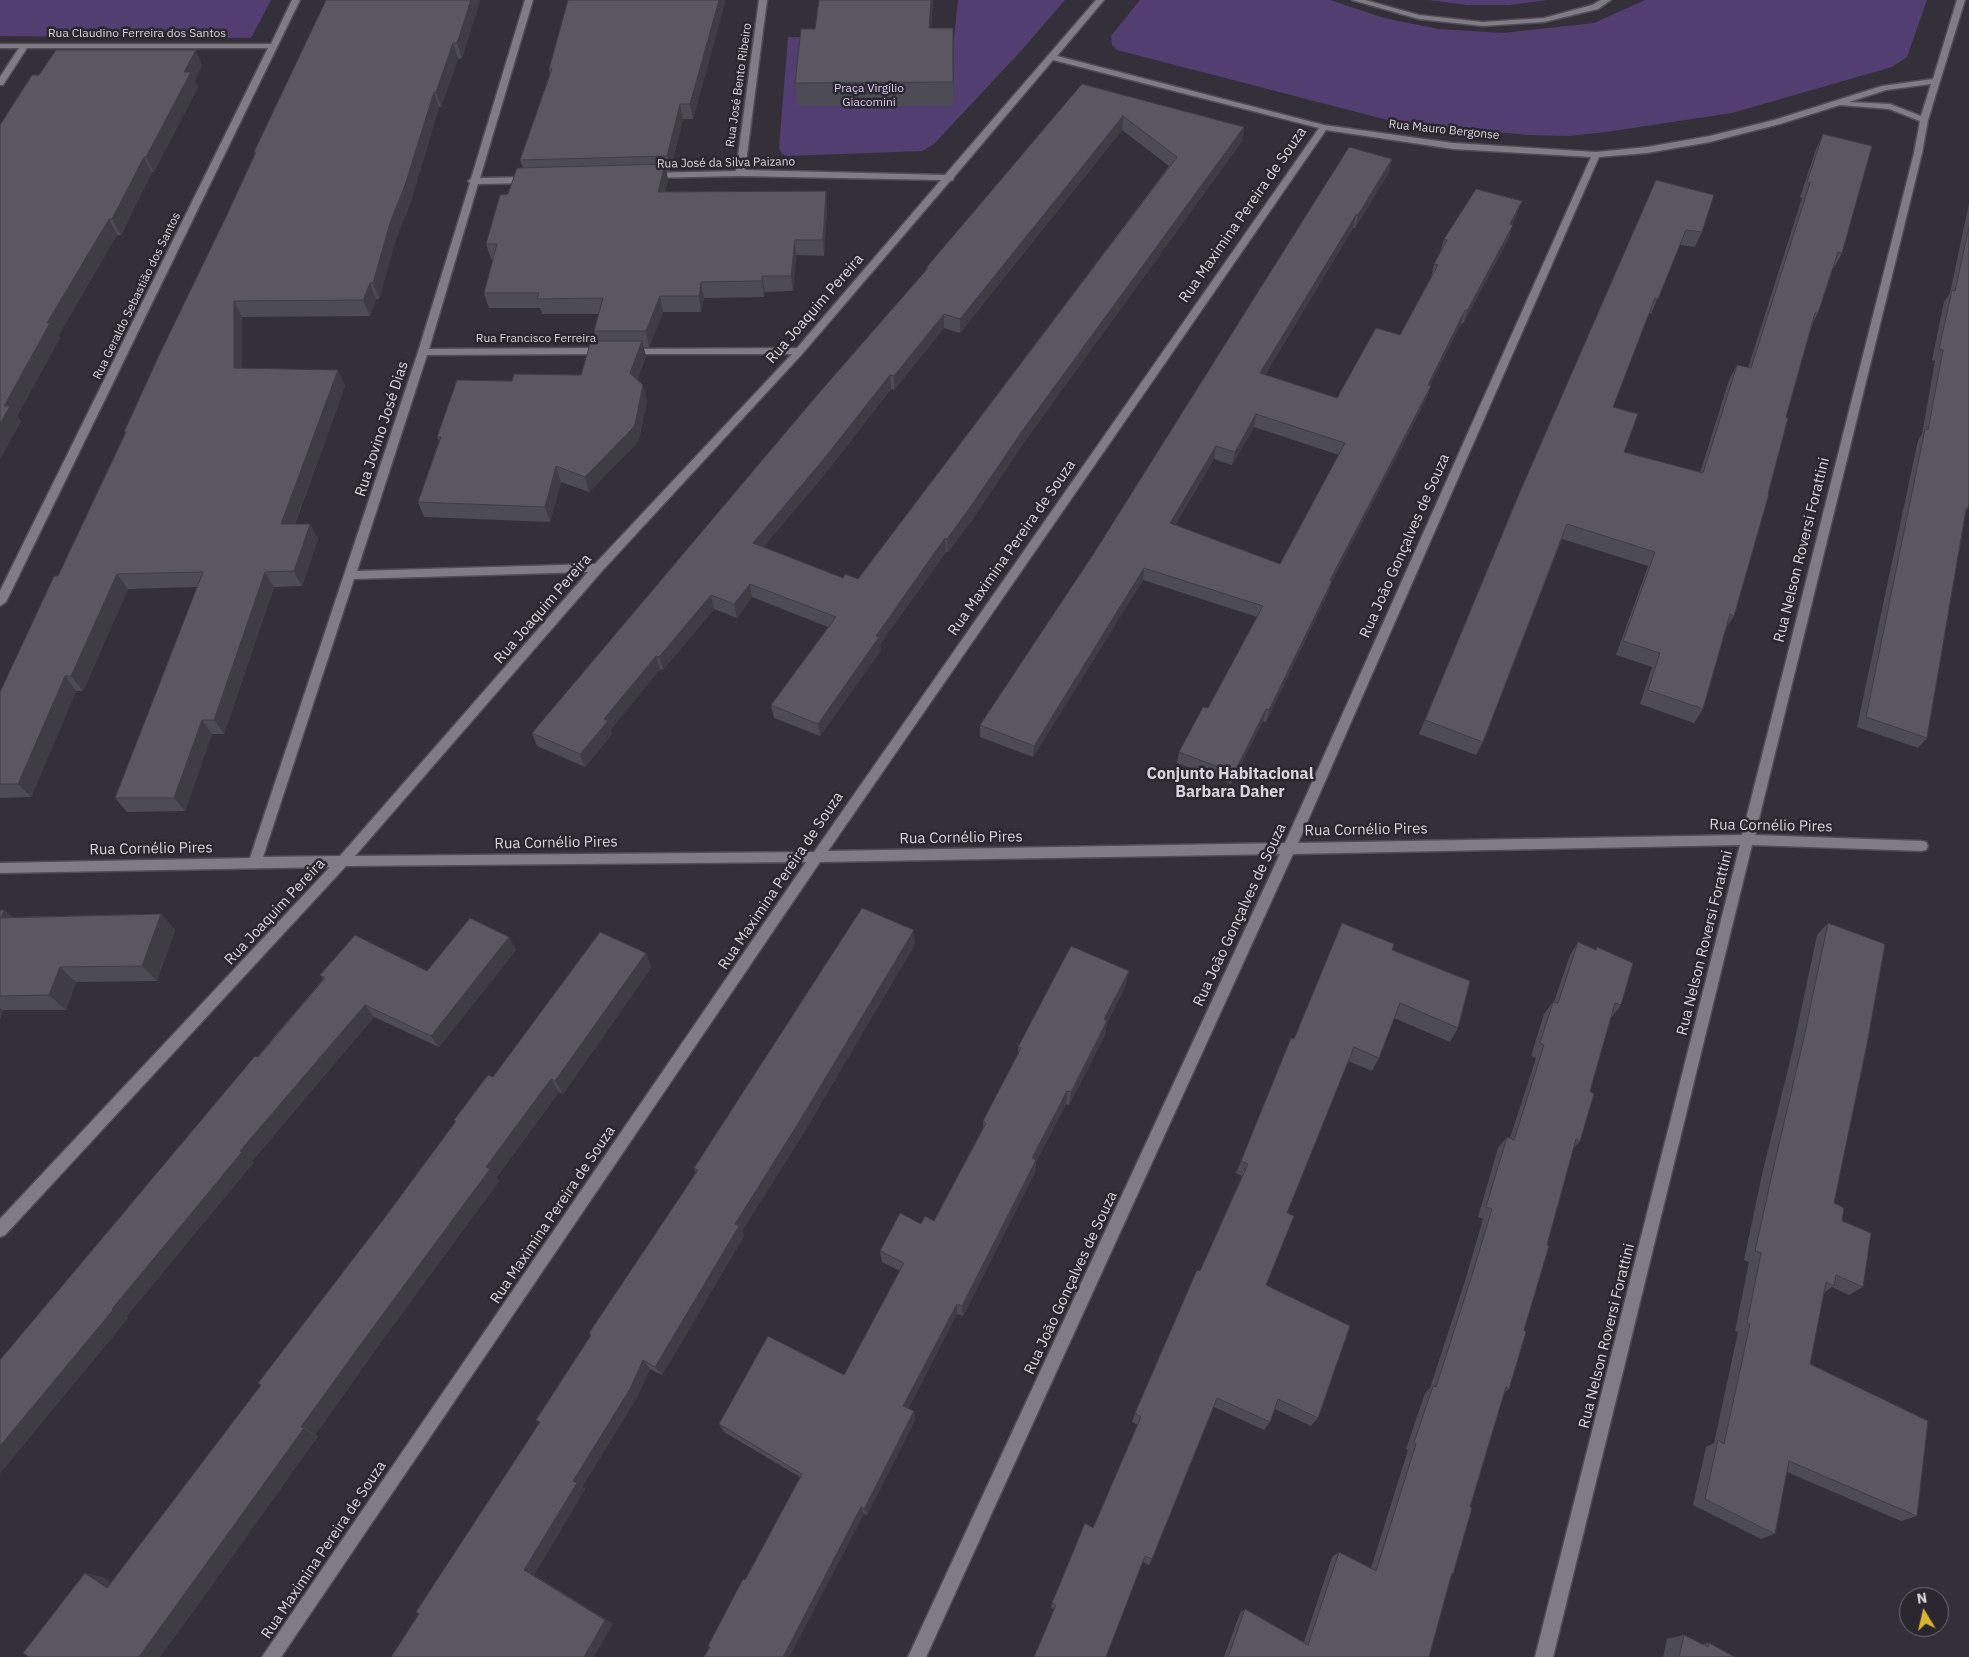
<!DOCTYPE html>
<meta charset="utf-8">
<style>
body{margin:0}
#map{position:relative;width:1969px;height:1657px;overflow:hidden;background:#33303a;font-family:"IBM Plex Sans",sans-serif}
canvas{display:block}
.north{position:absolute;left:1899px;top:1587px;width:50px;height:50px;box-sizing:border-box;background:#2a272f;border:1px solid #6f6d74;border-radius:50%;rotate:351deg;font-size:14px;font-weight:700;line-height:20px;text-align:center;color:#d7d5db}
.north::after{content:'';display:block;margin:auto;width:18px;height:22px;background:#dab333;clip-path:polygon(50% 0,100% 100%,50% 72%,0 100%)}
</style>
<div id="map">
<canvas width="1969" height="1657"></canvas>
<div class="north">N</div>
</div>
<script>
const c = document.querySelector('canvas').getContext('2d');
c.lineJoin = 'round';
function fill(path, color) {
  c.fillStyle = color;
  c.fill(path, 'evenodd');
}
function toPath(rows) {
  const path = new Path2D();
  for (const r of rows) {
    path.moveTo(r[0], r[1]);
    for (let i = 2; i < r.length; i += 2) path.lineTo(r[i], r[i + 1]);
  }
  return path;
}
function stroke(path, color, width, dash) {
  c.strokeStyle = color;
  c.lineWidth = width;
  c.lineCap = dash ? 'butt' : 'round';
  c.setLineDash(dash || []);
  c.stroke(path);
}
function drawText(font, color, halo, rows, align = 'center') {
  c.font = font + ' "IBM Plex Sans",sans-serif';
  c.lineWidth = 5;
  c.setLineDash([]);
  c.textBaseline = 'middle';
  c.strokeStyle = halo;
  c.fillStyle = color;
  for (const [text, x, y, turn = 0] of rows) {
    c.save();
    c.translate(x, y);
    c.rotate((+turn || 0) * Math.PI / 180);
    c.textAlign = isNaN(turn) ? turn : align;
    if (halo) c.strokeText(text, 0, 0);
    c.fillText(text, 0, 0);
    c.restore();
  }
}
const green = toPath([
 [0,0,271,0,251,38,0,36],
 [958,0,1065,0,1020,52,933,145,922,151,788,156,782,154,779,148,788,37,954,39],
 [1140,0,1330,0,1384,18,1439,29,1503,33,1594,23,1645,0,1927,0,1907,57,1892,67,1732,113,1606,132,1569,136,1529,135,1403,124,1117,50,1112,45,1111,36],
 [1429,0,1548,0,1509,5,1467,5]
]);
const minor = toPath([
 [292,0,300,0,6,602,0,606,0,591,268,48,27,48,3,85,0,85,0,77,19,48,0,48,0,44,271,44,292,0],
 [525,0,533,0,480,178,530,177,534,180,530,183,478,184,429,349,605,348,610,351,605,354,427,355,357,571,595,564,792,354,628,354,625,353,625,349,797,348,941,180,740,176,647,178,646,176,650,173,736,171,759,0,767,0,745,170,945,175,1096,0,1104,0,1057,56,1324,125,1453,143,1596,152,1647,147,1710,136,1774,120,1882,86,1933,79,1957,0,1965,0,1928,120,1922,153,1755,835,1922,841,1926,842,1928,846,1926,850,1922,851,1752,845,1553,1657,1535,1657,1740,845,1293,854,926,1657,908,1657,1280,854,820,862,281,1657,262,1657,806,862,346,866,5,1235,0,1237,0,1219,330,867,0,873,0,863,250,858,418,352,470,183,468,181,471,179,525,0],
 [1053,60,1319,128,814,852,355,856,602,571,803,353,950,181,953,180,954,177,1053,60],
 [1931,84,1921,116,1890,104,1849,102,1886,90,1931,84],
 [1840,105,1889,109,1920,121,1914,153,1742,835,1298,843,1599,157,1647,153,1710,142,1780,124,1840,105],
 [1326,130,1453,149,1591,157,1285,843,828,851,1326,130],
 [588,572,340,856,263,857,354,579,588,572],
 [1352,0,1365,0,1419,15,1483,22,1544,18,1592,5,1601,0,1611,0,1598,9,1544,22,1483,26,1419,19,1352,0]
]);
const wall = toPath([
 [480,0,462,58,458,59,441,107,439,107,411,201,396,239,379,299,376,299,370,316,242,317,242,368,345,386,295,524,310,524,318,539,302,586,274,587,224,734,212,734,185,811,127,812,115,798,197,587,128,589,83,691,76,691,31,797,0,798,0,692,58,576,125,433,124,432,226,217,255,154,254,152],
 [819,0,933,0,931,28,954,51,953,106,798,106,795,83,815,29],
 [725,2,693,119,683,119,670,171,666,171,668,180,665,192,826,191,827,206,824,256,796,255,793,291,765,292,764,297,704,298,701,312,663,312,649,347,643,347,646,356,637,380,647,401,639,439,636,444,589,492,561,482,550,522,424,517,418,502,439,441,437,437,512,381,581,375,596,341,594,331,599,314,542,314,540,308,489,308,484,293,493,259,491,259,486,244,508,194,523,168,520,160,550,73,549,69],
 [202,65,195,80,198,87,154,172,152,172,121,235,117,235,58,336,60,338,17,416,21,421,0,459,0,125],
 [1082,84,1244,127,1242,141,1025,441,972,520,948,552,946,552,880,644,881,650,820,736,774,718,771,705,828,627,752,597,737,618,714,609,663,670,660,669,611,729,612,734,585,767,537,746,532,733,927,270,926,268],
 [1122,130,1169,166,858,579,843,578,763,547,825,474,891,389,894,390,944,328,960,333],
 [1823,134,1842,253,1834,268,1833,268,1818,313,1813,322,1786,417,1734,616,1726,628,1703,709,1694,723,1640,704,1652,667,1616,655,1648,566,1562,539,1483,742,1476,755,1419,734,1519,494,1656,180,1702,232,1695,247,1680,245,1651,314,1649,313,1613,407,1624,452,1700,473,1729,380,1737,365,1748,368,1802,198,1800,197,1816,149],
 [1392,159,1389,172,1355,228,1353,228,1265,375,1337,398,1400,335,1431,277,1434,264,1441,252,1440,252,1444,239,1517,214,1512,225,1509,238,1463,324,1461,323,1430,385,1427,398,1331,583,1328,593,1266,722,1263,721,1231,784,1177,763,1179,752,1208,708,1257,617,1143,580,1033,757,980,737,980,725],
 [1254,427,1339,455,1280,564,1175,525,1214,459,1232,465],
 [1969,203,1969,502,1968,509,1966,512,1927,738,1918,748,1857,727,1918,440,1922,434,1935,361,1932,360,1944,302,1950,293],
 [0,910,4,910,12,917,161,914,175,930,157,981,76,982,66,1010,3,1010,0,1019],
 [1828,923,1834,1203,1842,1221,1863,1287,1849,1295,1832,1287,1824,1293,1810,1364,1917,1516,1901,1521,1787,1472,1775,1534,1761,1539,1693,1505,1706,1447,1714,1443,1738,1332,1735,1331,1749,1262,1744,1260,1763,1170,1792,1053,1817,935],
 [509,937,516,950,439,1047,374,1017,252,1161,253,1163,126,1317,128,1318,0,1473,0,1360,323,979,320,975,427,971],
 [1578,942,1621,1005,1611,1018,1590,1091,1580,1141,1573,1149,1524,1330,1509,1389,1504,1393,1470,1507,1453,1574,1451,1575,1429,1657,1224,1657,1240,1613,1245,1609,1304,1642,1332,1557,1339,1552,1371,1568,1408,1450,1406,1449,1425,1393,1430,1388,1465,1281,1483,1219,1478,1217,1498,1148,1507,1137,1510,1138,1536,1058,1531,1056,1544,1014,1553,1002,1554,1002,1570,955],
 [915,944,803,1134,742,1231,744,1236,662,1375,650,1369,637,1397,582,1487,585,1489,534,1575,613,1624,391,1657,540,1423,536,1420,591,1336,589,1333,696,1173,694,1168],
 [1392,950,1458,1028,1450,1042,1394,1018,1379,1058,1372,1071,1348,1061,1287,1213,1266,1285,1318,1418,1311,1426,1275,1409,1270,1422,1264,1430,1214,1407,1152,1559,1149,1565,1143,1562,1054,1609,1051,1608,1052,1603,1093,1528,1138,1425,1132,1422,1135,1413,1200,1271,1242,1176,1236,1173,1294,1039],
 [646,953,651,968,563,1094,559,1092,496,1178,499,1181,378,1346,315,1435,318,1436,190,1616,85,1573,104,1578,111,1583,261,1385,455,1122,454,1120,493,1077],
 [1126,985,1107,1023,1105,1035,1069,1105,1066,1104,1036,1162,1035,1172,963,1316,957,1314,908,1409,914,1411,915,1420,867,1515,864,1514,789,1657,704,1657,800,1477,724,1432,719,1424,844,1375,900,1271,882,1262,880,1251,921,1224,934,1221,983,1128,983,1121,1018,1054,1018,1047],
 [1684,1635,1702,1644,1709,1643,1735,1657,1663,1657,1667,1639]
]);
const shadedWall = toPath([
 [471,0,480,0,462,58,457,43],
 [719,0,724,0,725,2,693,119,690,104],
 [931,0,933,0,929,51,929,28],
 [953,28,954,51,953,106],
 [453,43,458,59,441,107,436,92],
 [196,50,202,65,195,80,198,87,154,172,146,157,184,72],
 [434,92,439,107,411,201,396,239,379,299,373,283,390,223],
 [680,104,683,119,670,171,667,156],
 [1123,116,1122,130,960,333,960,319],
 [1244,127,1242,141,1025,441,972,520,948,552,947,539,1025,427],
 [144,157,152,172,121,235,112,219],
 [1392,159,1389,172,1355,228,1358,215],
 [665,164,668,180,661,208,658,192],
 [826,191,827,206,824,256,823,240],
 [1522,201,1517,214,1506,237,1510,224],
 [1356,215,1353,228,1258,386,1260,373],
 [109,219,117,235,58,336,60,338,17,416,21,421,0,459,0,424,4,406,47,323],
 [1513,225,1509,238,1463,324,1467,311],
 [795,240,796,255,793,291,791,276],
 [762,276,765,292,764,297,762,281],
 [701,282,704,298,701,312,699,296],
 [370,283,376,299,370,316,363,300],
 [660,296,663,312,649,347,646,331],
 [234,301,242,317,242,384,234,368],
 [1465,310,1461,323,1424,397,1428,385],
 [944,314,944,328,894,390,894,376],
 [642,341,646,356,633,388,630,373],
 [338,370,345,386,289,539,281,524],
 [890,375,891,389,825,474,755,557,753,543],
 [643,385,647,401,639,439,636,444,589,492,585,477],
 [1431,386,1427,398,1331,583,1328,593,1266,722,1269,710,1330,580],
 [1256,414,1254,427,1232,465,1235,452],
 [1216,446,1214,459,1168,536,1170,523],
 [556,466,561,482,550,522,545,507],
 [310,524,318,539,302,586,294,571],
 [945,538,946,552,880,644,881,650,820,736,818,724,876,636],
 [1144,568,1143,580,1033,757,1034,746],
 [265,572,274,587,224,734,214,720],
 [117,574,128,589,83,691,71,676],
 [750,584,752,597,737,618,734,604],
 [711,595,714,609,663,670,659,657],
 [656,656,660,669,611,729,612,734,585,767,580,754,604,719],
 [65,676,76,691,31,797,18,784],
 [1266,709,1263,721,1231,784,1234,773],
 [202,720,212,734,185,811,174,798],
 [4,910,21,925,1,918],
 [161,914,175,930,157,981,142,966],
 [914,930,915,944,803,1134,742,1231,744,1236,662,1375,655,1367,735,1224],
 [509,937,516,950,439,1047,431,1036],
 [646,953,651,968,563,1094,555,1081],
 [60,967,76,982,66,1010,49,995],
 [1129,971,1126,985,1107,1023,1105,1035,1069,1105,1071,1092,1104,1019],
 [365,1005,374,1017,252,1161,253,1163,126,1317,128,1318,0,1473,0,1446,240,1151],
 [0,1008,3,1010,0,1019],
 [551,1079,559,1092,496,1178,499,1181,378,1346,315,1435,301,1427,486,1167],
 [1067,1091,1066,1104,1036,1162,1035,1172,963,1316,962,1306,1032,1158],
 [957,1304,957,1314,905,1414,903,1406],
 [643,1360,650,1369,637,1397,582,1487,585,1489,534,1575,613,1624,594,1657,584,1657,524,1570,573,1481],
 [914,1411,915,1420,867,1515,864,1509],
 [304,1428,318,1436,190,1616,160,1657,139,1657],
 [861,1507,864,1514,789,1657,783,1657],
 [85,1573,104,1578,126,1593,107,1588]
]);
const building = toPath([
 [326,0,471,0,457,43,453,43,436,92,434,92,405,185,390,223,373,283,370,283,363,300,234,301,234,368,338,370,281,524,310,524,294,571,265,572,214,720,202,720,174,798,115,798,203,572,117,574,71,676,65,676,18,784,0,784,0,692,54,576,58,576,126,432,124,432,161,351,226,217,256,152,254,152,326,0],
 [568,0,719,0,690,104,680,104,667,156,520,160,552,69,549,69,568,0],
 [819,0,931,0,929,28,953,28,953,82,795,83,801,29,815,29,819,0],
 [56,50,196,50,184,72,191,72,146,157,144,157,112,219,109,219,47,323,50,323,4,406,10,406,0,424,0,125,32,75,39,75,56,50],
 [1082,84,1244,127,1025,427,971,506,947,539,945,538,876,636,879,637,818,724,771,705,836,617,750,584,734,604,711,595,659,657,656,656,604,719,608,721,580,754,532,733,818,394,928,268,926,268,1082,84],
 [1123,116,1177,157,858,579,845,574,843,578,753,543,823,460,890,375,894,376,944,314,960,319,1123,116],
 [1823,134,1872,146,1842,253,1838,252,1818,313,1815,313,1786,417,1788,418,1768,494,1769,494,1734,616,1730,614,1703,709,1648,690,1660,653,1623,641,1655,552,1567,524,1483,742,1425,720,1519,494,1656,180,1714,195,1702,232,1686,230,1658,299,1655,298,1613,407,1638,414,1624,452,1703,473,1737,365,1751,368,1810,183,1807,182,1823,134],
 [1349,147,1392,159,1358,215,1356,215,1260,373,1337,398,1376,328,1400,335,1438,265,1434,264,1447,240,1444,239,1476,189,1522,201,1510,224,1513,225,1467,311,1465,310,1428,385,1431,386,1330,580,1332,581,1269,710,1266,709,1234,773,1179,752,1203,707,1208,708,1263,606,1144,568,1034,746,980,725,1094,553,1349,147],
 [1256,414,1345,443,1280,564,1170,523,1216,446,1235,452,1256,414],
 [665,164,658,192,826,191,823,240,795,240,791,276,762,276,762,281,701,282,699,296,660,296,646,331,594,331,603,298,537,299,539,293,484,293,497,244,486,244,500,195,508,194,517,168,665,164],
 [1969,227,1969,502,1968,509,1966,509,1927,738,1866,717,1925,429,1928,430,1943,350,1939,349,1952,290,1955,291,1969,227],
 [591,341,642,341,630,373,643,385,635,424,632,429,585,477,556,466,545,507,418,502,441,437,437,437,457,380,512,381,514,374,581,375,591,341],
 [862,908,914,930,799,1122,735,1224,739,1226,655,1367,643,1360,630,1389,573,1481,577,1483,524,1570,605,1620,584,1657,391,1657,419,1614,416,1612,540,1422,536,1420,591,1335,589,1333,698,1170,694,1168,862,908],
 [0,910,4,910,1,918,161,914,142,966,60,967,49,995,0,996,0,910],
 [470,918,509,937,431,1036,365,1005,240,1151,242,1152,112,1309,113,1310,0,1446,0,1360,255,1056,258,1057,325,978,320,975,355,935,427,971,470,918],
 [1342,923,1394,944,1392,950,1470,981,1458,1028,1400,1003,1379,1058,1354,1047,1287,1213,1294,1216,1266,1285,1350,1326,1318,1418,1278,1399,1270,1422,1217,1398,1152,1559,1145,1556,1106,1657,1034,1657,1056,1605,1052,1603,1085,1523,1093,1528,1141,1417,1135,1413,1197,1270,1200,1271,1248,1164,1241,1161,1291,1038,1294,1039,1342,923],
 [1828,923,1885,944,1867,1044,1834,1203,1844,1208,1842,1221,1871,1233,1863,1287,1836,1275,1834,1286,1826,1282,1810,1364,1928,1421,1917,1516,1789,1461,1775,1534,1705,1499,1718,1440,1724,1444,1750,1324,1747,1323,1761,1253,1755,1251,1775,1161,1803,1042,1828,923],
 [600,932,646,953,555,1081,551,1079,486,1167,490,1169,366,1337,301,1427,304,1428,139,1657,29,1657,23,1653,85,1573,107,1588,261,1385,258,1383,386,1216,456,1121,454,1120,488,1075,493,1077,600,932],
 [1578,942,1596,950,1597,947,1633,963,1621,1005,1615,1003,1590,1091,1594,1094,1580,1141,1576,1139,1547,1245,1549,1246,1524,1330,1526,1332,1509,1389,1506,1387,1470,1507,1472,1508,1453,1574,1452,1573,1429,1657,1228,1657,1245,1609,1308,1645,1339,1552,1376,1571,1416,1444,1414,1443,1433,1386,1436,1387,1473,1272,1492,1209,1486,1207,1507,1137,1514,1140,1544,1045,1540,1043,1553,1002,1558,1003,1578,942],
 [1071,946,1129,971,1104,1019,1107,1021,1071,1092,1067,1091,1032,1158,1036,1160,962,1306,957,1304,903,1406,914,1411,864,1509,861,1507,783,1657,704,1657,710,1647,708,1646,743,1579,745,1580,802,1474,719,1424,768,1336,844,1375,904,1263,880,1251,900,1213,921,1224,925,1216,934,1221,986,1123,983,1121,1021,1048,1018,1047,1071,946],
 [1684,1635,1708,1647,1709,1643,1735,1657,1679,1657,1684,1635]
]);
const farStreetnames = [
 ["Rua Claudino Ferreira dos Santos",137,34],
 ["Rua José Bento Ribeiro",739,85,-82],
 ["Rua Mauro Bergonse",1444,130,6],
 ["Rua José da Silva Paizano",726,163,-1],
 ["Rua Geraldo Sebastião dos Santos",137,296,-64],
 ["Rua Francisco Ferreira",536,339]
];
const farParknames = [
 ["Praça Virgílio",869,89],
 ["Giacomini",869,103]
];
const streetNames = [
 ["Rua Maximina Pereira de Souza",1243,215,-55],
 ["Rua Joaquim Pereira",815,309,-49],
 ["Rua Jovino José Dias",382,429,-72],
 ["Rua João Gonçalves de Souza",1405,546,-66],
 ["Rua Maximina Pereira de Souza",1012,548,-55],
 ["Rua Nelson Roversi Forattini",1802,550,-76],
 ["Rua Joaquim Pereira",543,609,-49],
 ["Rua Cornélio Pires",1771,826,1],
 ["Rua Cornélio Pires",1366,830,-1],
 ["Rua Cornélio Pires",961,838,-1],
 ["Rua Cornélio Pires",556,843,-1],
 ["Rua Cornélio Pires",151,849,-1],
 ["Rua Maximina Pereira de Souza",781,881,-56],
 ["Rua Joaquim Pereira",275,912,-47],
 ["Rua João Gonçalves de Souza",1240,915,-65],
 ["Rua Nelson Roversi Forattini",1705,943,-76],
 ["Rua Maximina Pereira de Souza",553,1215,-56],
 ["Rua João Gonçalves de Souza",1071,1283,-65],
 ["Rua Nelson Roversi Forattini",1607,1336,-76],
 ["Rua Maximina Pereira de Souza",324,1550,-56]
];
const neighbourhoodNames = [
 ["Conjunto Habitacional",1230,774],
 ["Barbara Daher",1230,792]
];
fill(green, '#523e71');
stroke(minor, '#504d55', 3);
fill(minor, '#7f7c86');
fill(wall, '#4d4b53');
fill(shadedWall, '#3f3d44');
fill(building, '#5a5761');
stroke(building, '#3f3d44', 1);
drawText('12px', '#d7d5db', '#2a272f', farStreetnames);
drawText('12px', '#d7caf1', '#2a272f', farParknames);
drawText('15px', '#d7d5db', '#2a272f', streetNames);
drawText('bold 16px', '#d7d5db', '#2a272f', neighbourhoodNames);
</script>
